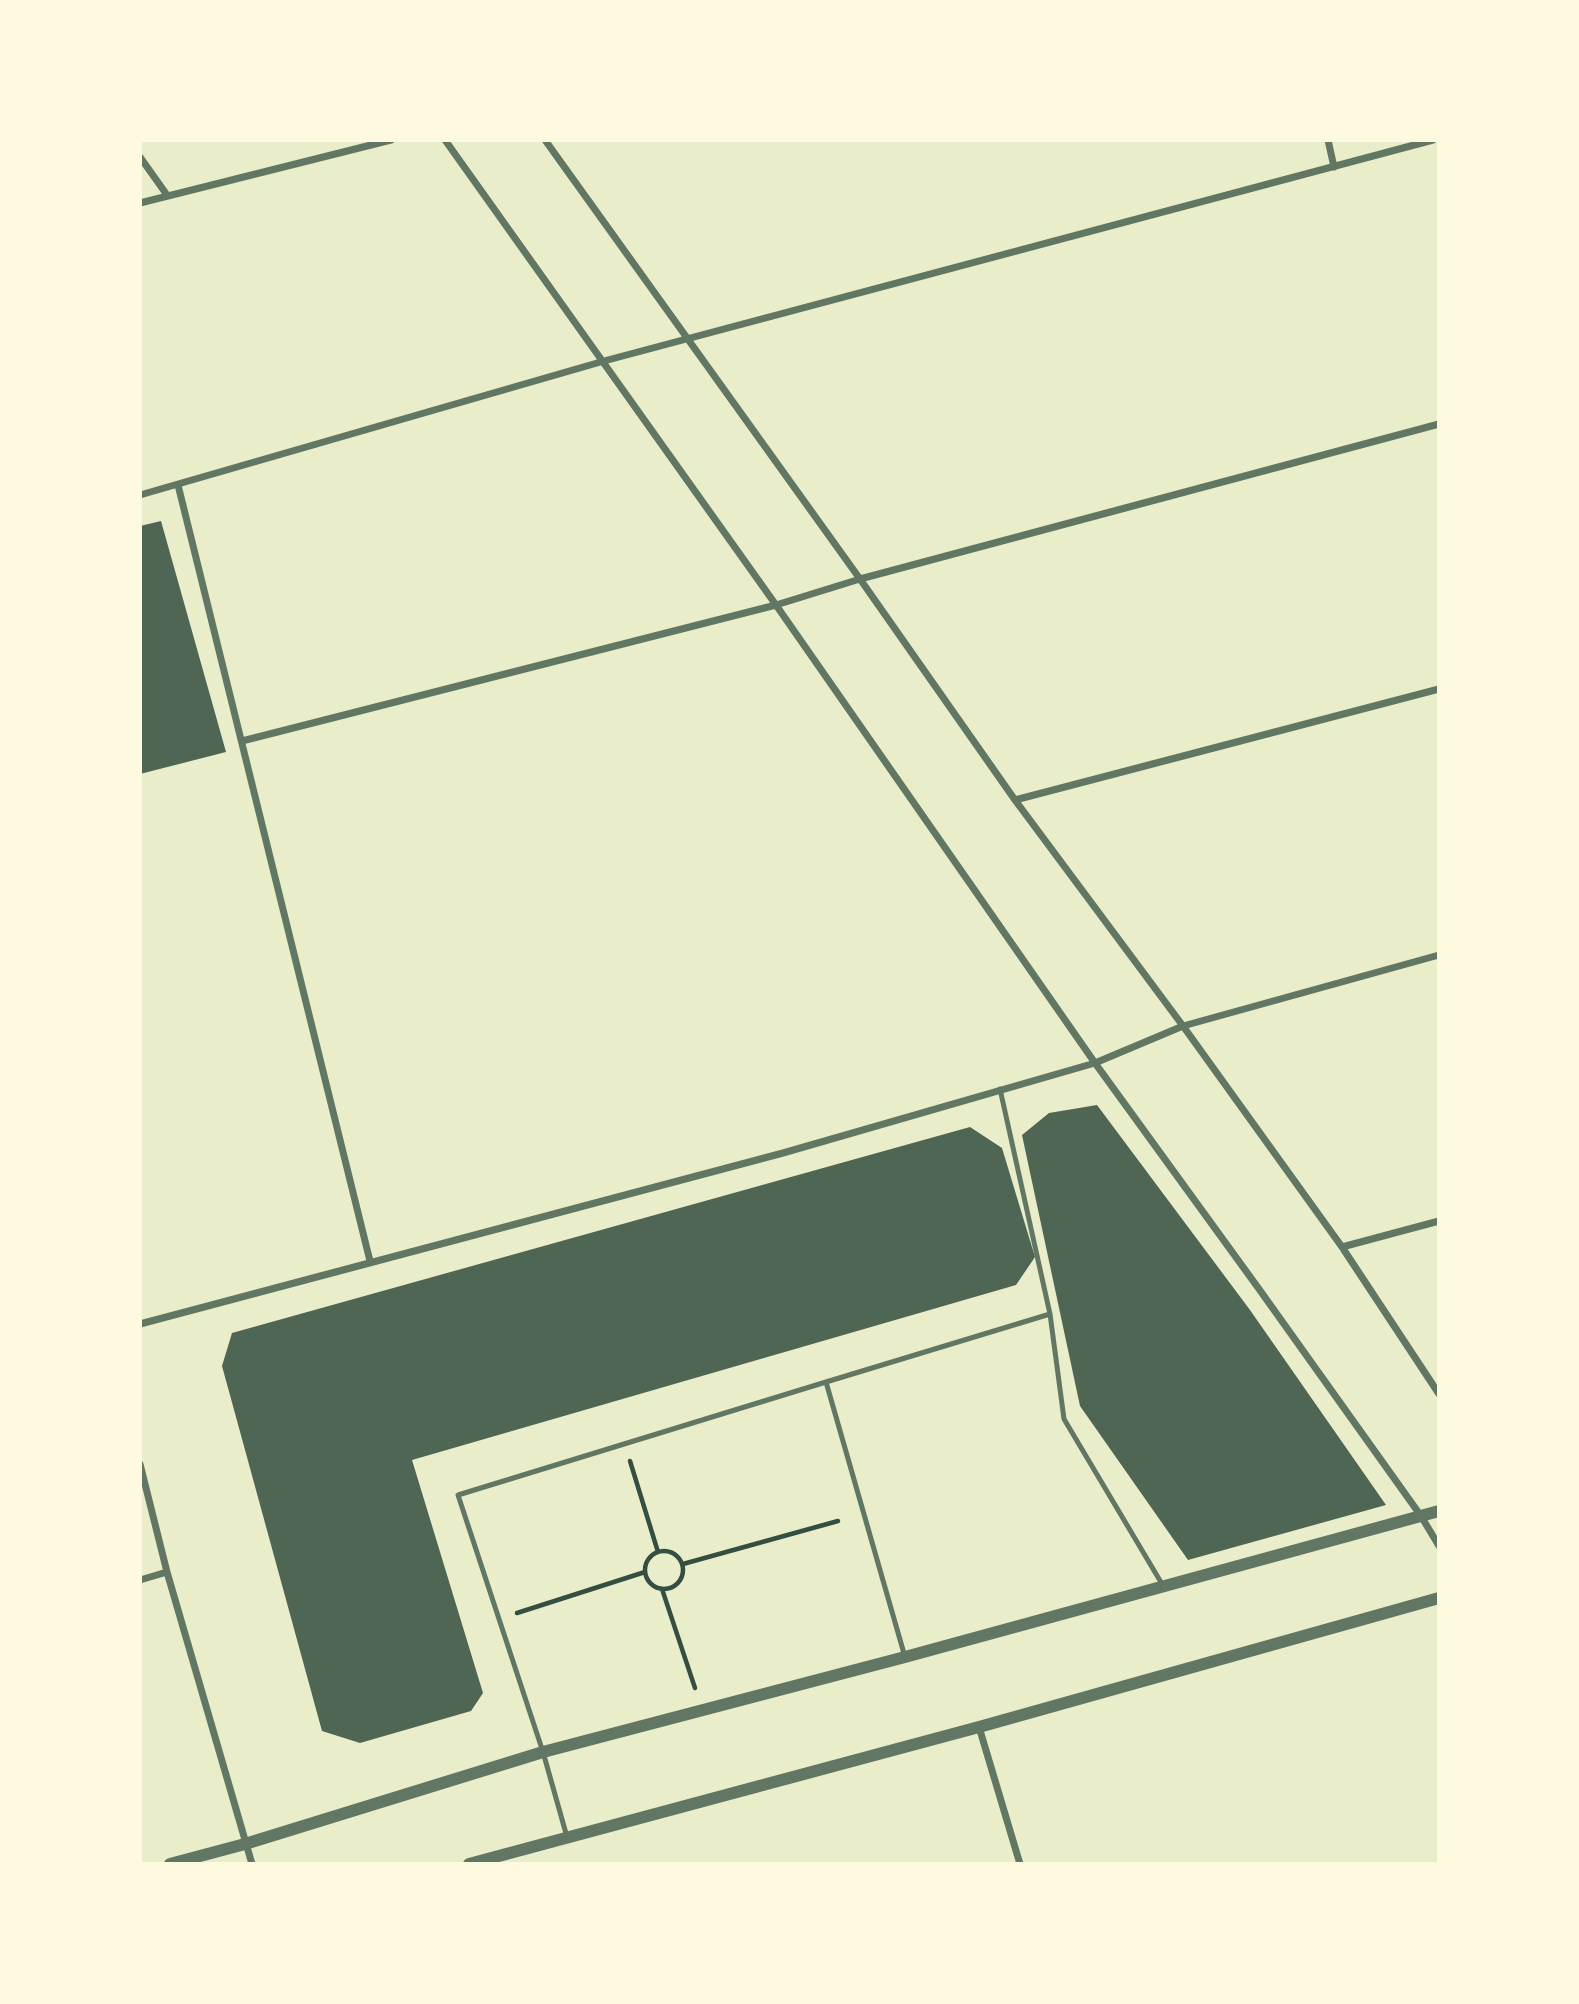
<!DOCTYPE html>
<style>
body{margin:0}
#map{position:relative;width:1579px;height:2004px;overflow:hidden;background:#e9edc9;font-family:Commissioner,sans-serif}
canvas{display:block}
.frame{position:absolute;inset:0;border:142px solid #fefae0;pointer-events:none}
</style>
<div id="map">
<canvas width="1579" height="2004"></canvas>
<div class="frame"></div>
</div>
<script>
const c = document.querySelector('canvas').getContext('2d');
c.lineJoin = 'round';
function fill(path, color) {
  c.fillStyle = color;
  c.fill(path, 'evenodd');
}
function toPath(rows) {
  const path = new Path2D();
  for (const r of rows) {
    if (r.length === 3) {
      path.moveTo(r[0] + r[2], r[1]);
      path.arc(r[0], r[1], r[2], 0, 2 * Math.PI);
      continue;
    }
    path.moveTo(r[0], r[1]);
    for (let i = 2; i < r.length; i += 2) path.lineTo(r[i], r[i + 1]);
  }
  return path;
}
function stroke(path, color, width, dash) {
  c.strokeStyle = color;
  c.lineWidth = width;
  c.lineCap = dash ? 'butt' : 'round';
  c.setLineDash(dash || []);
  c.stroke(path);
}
const building = toPath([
 [161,521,226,752,140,774,140,526],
 [1097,1105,1250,1310,1386,1505,1188,1560,1080,1406,1022,1135,1049,1113],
 [970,1127,1002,1148,1035,1257,1016,1285,412,1460,483,1693,471,1711,360,1743,322,1731,222,1366,232,1333]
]);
const path = toPath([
 [630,1461,658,1552],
 [664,1570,19],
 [683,1564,838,1521],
 [662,1589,695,1688],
 [517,1613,645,1572]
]);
const service = toPath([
 [1050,1314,1064,1419,1162,1584],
 [826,1382,1050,1314,1000,1089],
 [567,1837,543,1752,458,1495,826,1382,905,1657]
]);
const minor = toPath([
 [445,140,776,605,1095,1063,1259,1289,1421,1516,1439,1546],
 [545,140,860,579,1015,800,1183,1026,1342,1247,1439,1394],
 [1328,140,1334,167],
 [140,157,167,195],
 [140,203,391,140],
 [178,485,370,1261],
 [140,495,604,361,1433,140],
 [242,741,776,605,860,579,1439,424],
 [1015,800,1439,689],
 [1342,1247,1439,1221],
 [140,1324,783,1153,1095,1063,1183,1026,1439,955],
 [140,1464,167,1572,252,1864],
 [140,1580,167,1572],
 [979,1727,1020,1864]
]);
const tertiary = toPath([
 [170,1864,245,1844,543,1752,905,1657,1439,1511],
 [469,1864,979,1727,1439,1598]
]);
fill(building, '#4f6655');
stroke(path, '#344e41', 4.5);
stroke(service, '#617663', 5);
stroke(minor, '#617663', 7);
stroke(tertiary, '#617663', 12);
</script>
